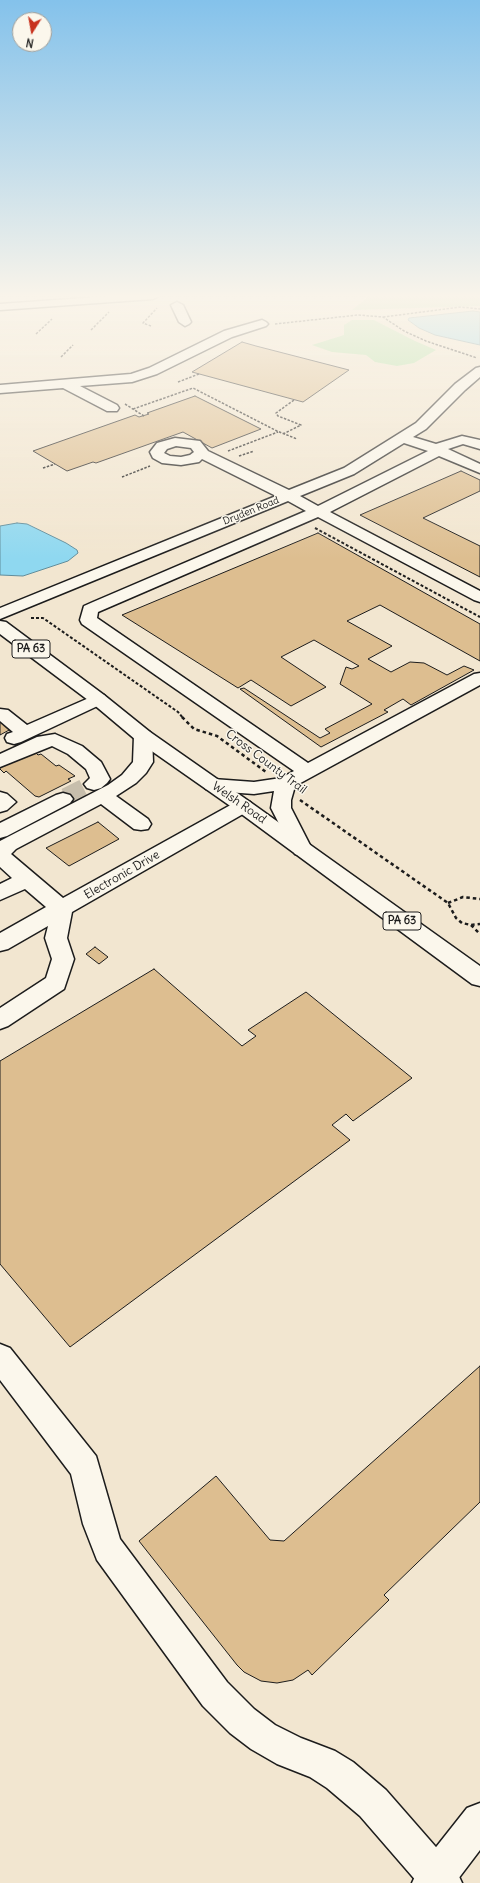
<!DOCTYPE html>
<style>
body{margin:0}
#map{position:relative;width:480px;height:1883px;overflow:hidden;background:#f2e6d0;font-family:Delius,sans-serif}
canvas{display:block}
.north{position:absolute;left:12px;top:12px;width:40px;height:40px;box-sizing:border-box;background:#fbf7ec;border:1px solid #a29f99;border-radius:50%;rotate:191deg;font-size:11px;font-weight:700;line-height:16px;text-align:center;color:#1c1c1c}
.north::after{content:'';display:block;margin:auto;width:14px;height:18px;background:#c8321e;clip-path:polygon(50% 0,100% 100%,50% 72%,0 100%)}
</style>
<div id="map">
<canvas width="480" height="1883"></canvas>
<div class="north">N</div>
</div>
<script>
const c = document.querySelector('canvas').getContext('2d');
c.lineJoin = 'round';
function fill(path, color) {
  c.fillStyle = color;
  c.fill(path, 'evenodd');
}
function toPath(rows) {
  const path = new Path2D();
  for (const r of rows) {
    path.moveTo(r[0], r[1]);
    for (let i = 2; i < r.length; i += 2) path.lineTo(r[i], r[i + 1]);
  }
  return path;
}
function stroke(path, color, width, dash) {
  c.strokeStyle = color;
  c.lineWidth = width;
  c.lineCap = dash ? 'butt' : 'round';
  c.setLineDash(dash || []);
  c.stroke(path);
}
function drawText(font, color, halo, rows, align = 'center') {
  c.font = font + ' Delius,sans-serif';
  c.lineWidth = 3;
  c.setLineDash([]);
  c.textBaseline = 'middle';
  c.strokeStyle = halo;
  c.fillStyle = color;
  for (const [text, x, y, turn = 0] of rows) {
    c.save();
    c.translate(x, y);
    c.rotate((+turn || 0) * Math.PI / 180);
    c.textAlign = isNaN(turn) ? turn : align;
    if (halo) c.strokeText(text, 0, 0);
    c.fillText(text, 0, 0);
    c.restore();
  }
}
const green = toPath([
 [369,296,480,296,480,306,352,310],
 [352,320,374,320,415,341,436,350,414,363,397,366,375,362,366,355,332,352,312,345,344,335,344,325]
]);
const water = toPath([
 [473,311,480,312,480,345,435,335,419,328,408,320,409,318,473,311],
 [17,523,27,524,66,543,77,550,78,553,68,561,23,576,0,575,0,526,17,523]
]);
const building = toPath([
 [242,342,256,346,349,370,303,402,192,372,242,342],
 [195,396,261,429,212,448,183,432,96,463,93,462,67,471,33,451,135,415,139,417,149,414,147,413,195,396],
 [461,471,480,480,480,491,423,518,480,546,480,577,360,515,461,471],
 [318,533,480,624,480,661,380,605,347,621,392,646,368,659,391,672,410,662,424,663,447,675,464,666,474,670,411,705,403,699,384,710,388,712,321,747,240,689,244,688,320,738,330,733,325,729,372,704,340,684,346,667,352,669,359,666,314,640,281,657,326,687,291,706,251,680,238,688,122,615,318,533],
 [0,721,11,729,0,735,0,721],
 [33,750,38,755,41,754,56,766,59,765,75,776,68,779,71,781,39,797,35,796,6,771,4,773,0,769,0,766,33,750],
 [98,822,119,839,69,866,46,848,98,822],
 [95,947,108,957,99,964,86,954,95,947],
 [154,969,242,1046,256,1036,248,1030,306,992,412,1078,353,1121,346,1114,332,1125,350,1140,70,1347,0,1264,0,1061,154,969],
 [480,1366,480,1502,384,1595,389,1600,312,1675,308,1670,293,1680,277,1683,261,1681,244,1672,237,1665,139,1541,216,1476,270,1540,284,1541,480,1366]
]);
const minorTunnel = toPath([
 [66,798,94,784]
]);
const pathFar2 = toPath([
 [383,317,461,307,480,309],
 [275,324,358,315,383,317,404,331,426,341,477,358],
 [151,326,143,323,157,308],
 [91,330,109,312],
 [36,334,52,319],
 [61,357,73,345],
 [178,382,199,374],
 [125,404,144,416],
 [133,409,193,388,277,431,297,439],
 [283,434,301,425,278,416,276,413,294,400],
 [228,451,278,432],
 [239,456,254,451],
 [43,468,55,464],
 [122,477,150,466]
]);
const pathFar1 = toPath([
 [315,528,480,617],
 [31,618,43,618,178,712,183,718]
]);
const path = toPath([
 [182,717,194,729,217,736,266,772],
 [300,800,448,903,456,918,462,923,471,925,480,924],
 [448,903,463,897,480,899],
 [471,925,480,934]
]);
const minor = toPath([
 [111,296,159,296,153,299,0,310,0,304,111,296],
 [177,302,183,305,191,322,189,324,185,326,179,322,171,305,177,302],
 [262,320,266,322,268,324,266,326,232,337,157,374,132,382,80,386,117,405,119,408,117,411,107,411,63,388,0,393,0,385,131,374,149,368,224,331,262,320],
 [480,367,480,377,465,390,426,429,413,437,436,444,462,436,480,440,480,449,463,444,448,449,480,464,480,473,439,456,330,512,480,591,480,602,474,600,318,517,98,612,97,618,308,763,474,674,480,673,480,685,295,786,291,800,291,808,312,849,309,854,302,856,295,854,292,849,271,808,274,791,254,794,213,791,206,789,203,785,206,781,213,779,254,782,281,778,294,771,82,624,80,620,84,606,93,602,306,511,288,501,0,619,0,608,276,496,202,459,199,462,181,465,162,463,153,458,150,452,157,443,175,438,200,441,208,451,289,490,344,468,416,423,455,384,476,368,480,367],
 [404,443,428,451,318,506,300,496,354,474,404,443],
 [176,446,191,448,194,452,190,455,181,457,170,456,164,453,167,449,176,446],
 [98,694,104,695,107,699,104,703,21,742,14,744,7,742,5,738,7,734,13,732,0,721,0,709,8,710,27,725,98,694],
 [143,730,150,732,152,736,153,762,146,773,136,783,116,796,148,819,151,824,148,829,141,830,134,829,101,804,16,849,11,854,63,898,236,802,243,800,250,802,253,806,250,810,72,912,67,938,74,959,64,989,8,1026,0,1029,0,1008,46,978,52,959,45,938,48,926,8,949,0,951,0,933,46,907,25,889,0,900,0,884,12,878,0,867,0,841,108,785,122,775,133,762,134,736,136,732,143,730],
 [55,734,82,746,101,762,110,779,107,783,101,788,94,790,87,788,84,784,90,778,86,769,68,754,52,746,0,767,0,754,37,737,55,734],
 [0,792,7,794,16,802,7,810,0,812,0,792],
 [63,793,70,795,73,799,70,803,7,836,0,838,0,823,56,795,63,793],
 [0,1344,10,1348,96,1456,120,1539,227,1682,254,1709,275,1725,301,1738,335,1751,353,1762,386,1790,456,1870,462,1883,418,1883,360,1816,327,1788,310,1777,277,1764,251,1749,230,1733,203,1706,97,1560,83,1524,71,1474,0,1380,0,1344]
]);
const major = toPath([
 [0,621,6,622,104,695,150,732,250,802,480,966,480,986,472,984,236,810,136,740,92,703,0,634,0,621],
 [480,1803,480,1850,455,1883,412,1883,418,1870,467,1808,480,1803]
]);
const farStreetnames = [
 ["Dryden Road",251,511,-22]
];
const shields = [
 [31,649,38],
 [402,921,38]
];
const shieldNames = [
 ["PA 63",31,649],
 ["PA 63",402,921]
];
const streetNames = [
 ["Cross County Trail",266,762,37],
 ["Welsh Road",239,803,35],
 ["Electronic Drive",122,875,-30]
];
fill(green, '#ace1a3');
fill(water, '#8fd8f0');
stroke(water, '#618d9b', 1);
fill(building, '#ddbe90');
stroke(building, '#1c1c1c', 1);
stroke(minorTunnel, '#c7beac', 20, [20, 10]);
stroke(minor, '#1c1c1c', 3);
stroke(major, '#1c1c1c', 3);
stroke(pathFar2, '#1c1c1c', 1.5, [2.5, 1.5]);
stroke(pathFar1, '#1c1c1c', 2, [3, 2]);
stroke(path, '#1c1c1c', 2.5, [3.5, 3]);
fill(minor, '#fbf7ec');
fill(major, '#fbf7ec');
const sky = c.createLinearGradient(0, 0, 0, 559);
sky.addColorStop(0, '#84c2eb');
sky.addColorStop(0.53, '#f9f4ea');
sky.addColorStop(1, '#f9f4ea00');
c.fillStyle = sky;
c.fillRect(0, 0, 480, 559);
drawText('10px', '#1c1c1c', '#fbf7ec', farStreetnames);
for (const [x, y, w] of shields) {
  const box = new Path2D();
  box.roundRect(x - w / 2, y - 9, w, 18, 3);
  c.fillStyle = '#fbf7ec';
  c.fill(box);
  stroke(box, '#1c1c1c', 1);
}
drawText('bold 11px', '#1c1c1c', null, shieldNames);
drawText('12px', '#1c1c1c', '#fbf7ec', streetNames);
</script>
